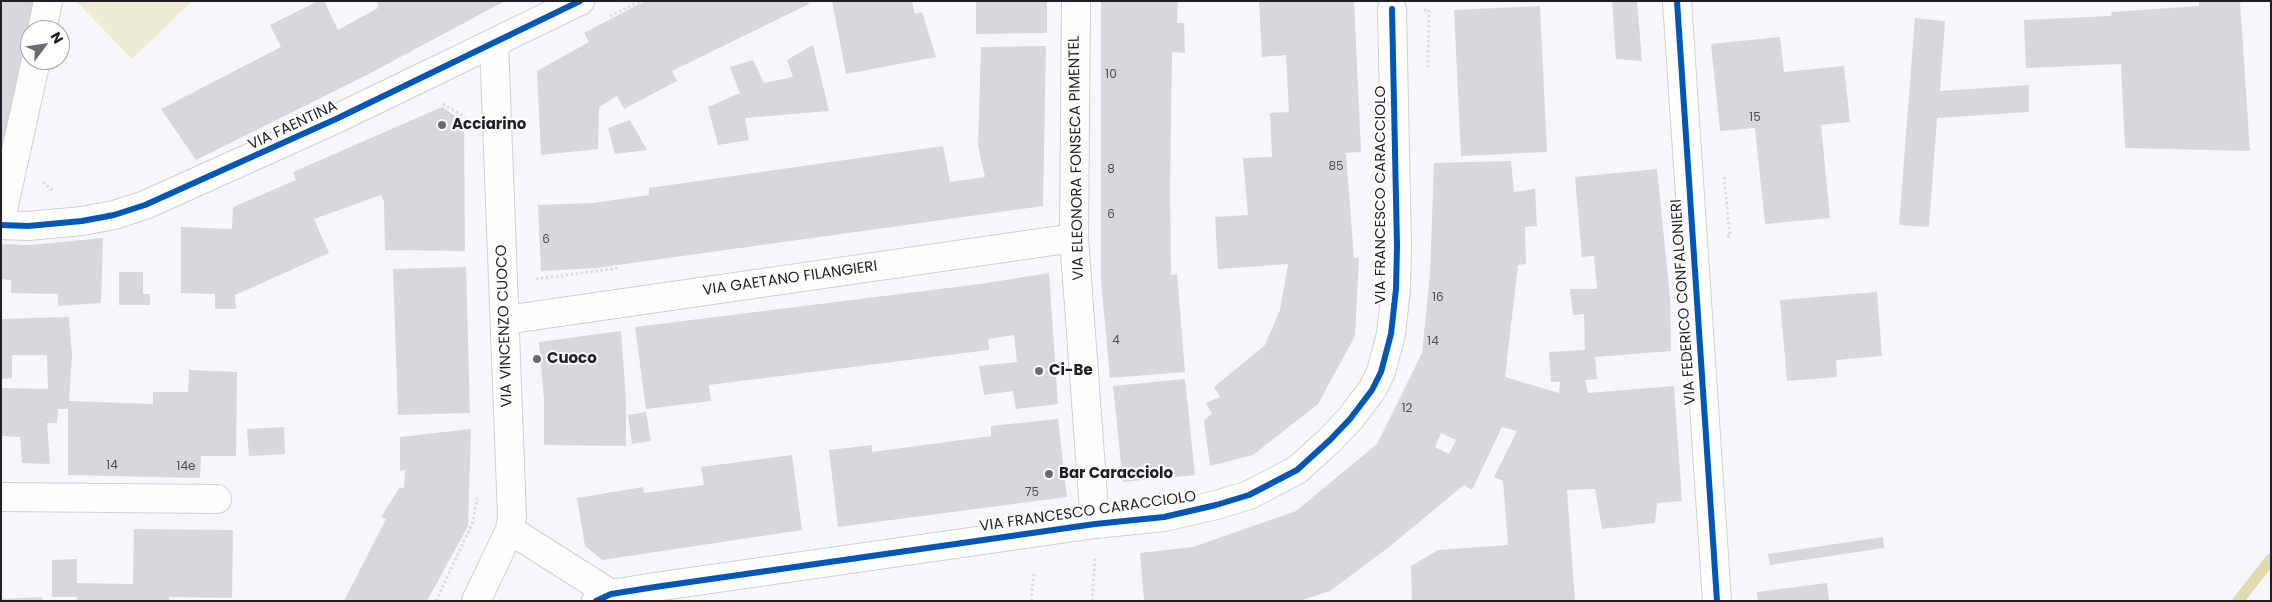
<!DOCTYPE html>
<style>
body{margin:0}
#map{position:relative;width:2272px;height:602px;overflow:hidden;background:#f7f7fb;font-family:Poppins,sans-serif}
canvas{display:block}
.frame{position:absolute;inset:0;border:2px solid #1e1e26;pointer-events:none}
.north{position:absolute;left:20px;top:20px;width:50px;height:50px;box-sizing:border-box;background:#fff;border:1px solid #a5a5a8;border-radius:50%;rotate:59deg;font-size:14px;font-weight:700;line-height:20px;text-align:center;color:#1e1e26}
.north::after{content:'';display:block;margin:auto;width:18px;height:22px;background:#6a6a71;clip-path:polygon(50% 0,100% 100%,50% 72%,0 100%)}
</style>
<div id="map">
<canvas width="2272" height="602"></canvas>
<div class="frame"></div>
<div class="north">N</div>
</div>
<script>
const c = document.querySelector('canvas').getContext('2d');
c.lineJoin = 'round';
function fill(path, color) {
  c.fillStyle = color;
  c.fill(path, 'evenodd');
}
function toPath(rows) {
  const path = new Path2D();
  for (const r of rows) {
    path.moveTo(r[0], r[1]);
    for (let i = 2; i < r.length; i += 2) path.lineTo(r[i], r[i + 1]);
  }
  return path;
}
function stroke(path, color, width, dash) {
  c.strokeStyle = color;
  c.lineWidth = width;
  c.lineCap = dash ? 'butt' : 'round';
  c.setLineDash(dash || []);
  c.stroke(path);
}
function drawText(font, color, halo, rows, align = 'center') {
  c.font = font + ' Poppins,sans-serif';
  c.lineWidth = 4;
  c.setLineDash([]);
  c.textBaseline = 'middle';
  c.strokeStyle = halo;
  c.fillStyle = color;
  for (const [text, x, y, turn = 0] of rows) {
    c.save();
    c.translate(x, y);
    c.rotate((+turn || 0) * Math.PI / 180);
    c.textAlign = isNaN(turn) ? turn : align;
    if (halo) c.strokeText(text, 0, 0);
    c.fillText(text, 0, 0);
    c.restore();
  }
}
const green = toPath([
 [76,1,192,1,132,59]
]);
const stream = toPath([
 [2238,601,2271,559]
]);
const building = toPath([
 [1,1,35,1,2,151,1,151],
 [318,1,324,1,338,30,378,8,377,1,505,1,363,77,196,160,161,109,281,47,270,25],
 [645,1,808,1,809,4,672,71,677,81,624,109,617,96,599,107,598,149,541,155,537,71,589,42,584,33],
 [832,1,912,1,915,14,922,12,936,57,846,74],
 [976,1,1047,1,1047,33,976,34],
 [1101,1,1178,1,1177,23,1184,23,1185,53,1172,52,1170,190,1171,275,1177,274,1185,372,1110,378,1101,281],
 [1259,1,1354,1,1361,152,1346,153,1354,258,1359,257,1355,336,1318,404,1253,455,1210,466,1204,420,1212,414,1206,403,1220,397,1214,387,1265,345,1280,310,1288,264,1218,269,1215,217,1248,215,1243,158,1272,157,1270,113,1289,112,1286,55,1262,57],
 [1612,1,1637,1,1642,61,1616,59],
 [2199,1,2240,1,2250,151,2125,148,2121,64,2026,68,2024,20,2111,16,2112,12,2199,6],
 [1540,6,1547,152,1461,156,1454,10],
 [1915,18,1945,21,1940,91,2029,85,2029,112,1937,118,1929,227,1899,225],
 [1780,37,1784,72,1844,66,1850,122,1821,125,1830,218,1765,224,1755,128,1720,131,1711,44],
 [813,45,829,111,745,118,749,140,718,145,708,107,740,93,730,67,753,60,764,83,793,77,787,60],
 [1046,46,1043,206,596,268,541,271,538,205,593,203,649,195,649,188,943,146,950,182,985,177,978,146,981,47],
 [442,107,464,122,465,251,385,250,384,202,381,195,314,219,329,253,235,295,236,309,215,309,215,294,181,293,181,227,232,229,233,207,296,180,293,172],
 [630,120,647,150,615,154,608,128],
 [1511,161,1514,192,1535,189,1537,226,1525,227,1526,264,1518,265,1505,377,1559,393,1560,382,1551,382,1549,352,1585,350,1584,314,1573,315,1570,289,1597,289,1594,256,1582,257,1575,177,1657,169,1670,297,1671,351,1595,357,1597,379,1585,380,1588,393,1674,386,1682,501,1657,503,1655,523,1602,529,1595,489,1567,490,1575,601,1412,601,1411,566,1438,550,1508,545,1503,481,1494,477,1517,431,1502,427,1472,490,1464,485,1389,547,1330,591,1299,601,1144,601,1140,553,1193,547,1296,511,1377,444,1422,353,1430,274,1434,163],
 [1441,433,1456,440,1449,454,1435,447],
 [103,238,101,303,58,306,58,294,11,293,11,280,1,279,1,244,30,245],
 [466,267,470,413,398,415,393,269],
 [119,272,143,272,143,294,150,294,150,305,119,305],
 [1049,273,1058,404,1016,409,1013,391,984,395,979,366,1017,362,1014,335,988,339,989,350,709,385,711,401,646,409,635,327,980,284],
 [1877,292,1882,356,1836,360,1837,377,1787,381,1780,300],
 [69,317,72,355,69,401,153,404,153,392,188,392,189,370,237,372,236,456,201,456,200,478,68,475,68,409,58,409,57,423,47,423,50,464,22,463,20,437,1,436,1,388,48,389,47,355,12,355,12,378,1,379,1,319],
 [621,331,626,400,626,446,544,445,544,399,539,342],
 [1185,379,1195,475,1123,482,1113,386],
 [646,412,651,441,632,444,628,415],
 [1058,419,1067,497,838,527,829,450,872,445,872,452,991,436,991,426],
 [284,427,285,454,249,456,247,429],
 [471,429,468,526,427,601,344,601,386,519,381,517,400,487,404,489,405,470,400,471,400,437],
 [792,455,802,530,602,560,585,546,577,498,643,487,644,493,704,485,701,467],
 [134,529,233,530,232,598,169,597,169,601,77,601,77,597,52,597,52,560,77,559,77,583,133,584],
 [1883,537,1884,548,1770,565,1768,554],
 [1827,583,1829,601,1758,601,1757,592],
 [42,597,43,601,1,601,1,599]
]);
const path = toPath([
 [1424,10,1429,10,1428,67],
 [610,16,641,1],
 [443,104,465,117],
 [1724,177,1730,236,1726,237],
 [43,182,53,191],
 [536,279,619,268],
 [436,601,473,522,477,498],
 [1031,601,1034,574],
 [1092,601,1095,556]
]);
const minor = toPath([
 [1076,1,1074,238,1095,524],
 [1677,1,1717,601],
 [42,30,48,1],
 [1,219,36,60],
 [1,225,28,226,82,221,114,215,145,205,336,119,580,1],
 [505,320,1074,238],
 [1,497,217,499],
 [510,530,611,594],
 [476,601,510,530,512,516,494,43],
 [596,601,611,594,655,587,1095,524,1164,517,1216,505,1249,495,1297,470,1330,440,1350,419,1372,390,1381,372,1391,334,1396,289,1397,246,1392,9]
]);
const cycleway = toPath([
 [1677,1,1717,601],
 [1,225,28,226,82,221,114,215,145,205,336,119,580,1],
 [596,601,611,594,655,587,1095,524,1164,517,1216,505,1249,495,1297,470,1330,440,1350,419,1372,390,1381,372,1391,334,1396,289,1397,246,1392,9]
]);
const markers = [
 [442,125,5,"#6a6a71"],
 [537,359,5,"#6a6a71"],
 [1039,371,5,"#6a6a71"],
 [1049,474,5,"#6a6a71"]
];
const numberNames = [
 ["10",1111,75],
 ["15",1755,118],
 ["85",1336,167],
 ["8",1111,170],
 ["6",1111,215],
 ["6",546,240],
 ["16",1438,298],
 ["4",1116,341],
 ["14",1433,342],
 ["12",1407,409],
 ["14",112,466],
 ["14e",186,467],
 ["75",1032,493]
];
const poiNames = [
 ["Acciarino",452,125],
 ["Cuoco",547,359],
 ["Ci-Be",1049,371],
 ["Bar Caracciolo",1059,474]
];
const streetNames = [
 ["VIA FAENTINA",293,126,-25],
 ["VIA ELEONORA FONSECA PIMENTEL",1077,158,-91],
 ["VIA FRANCESCO CARACCIOLO",1381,195,-90],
 ["VIA GAETANO FILANGIERI",790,279,-8],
 ["VIA FEDERICO CONFALONIERI",1684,302,-94],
 ["VIA VINCENZO CUOCO",505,326,-92],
 ["VIA FRANCESCO CARACCIOLO",1088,512,-8]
];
fill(green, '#eeebd4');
stroke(stream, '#e1daad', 11);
fill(building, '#d7d7dc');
stroke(minor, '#cfcfd5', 30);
stroke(path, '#ddddde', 3, [2.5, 2.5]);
stroke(minor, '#fefefe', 28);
stroke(cycleway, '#0057b8', 6);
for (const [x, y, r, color] of markers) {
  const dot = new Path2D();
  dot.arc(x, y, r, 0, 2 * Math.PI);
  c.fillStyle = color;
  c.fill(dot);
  stroke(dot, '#fff', 2);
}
drawText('12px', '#4c4c54', null, numberNames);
drawText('bold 15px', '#1e1e26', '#fff', poiNames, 'left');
drawText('15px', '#1e1e26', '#fff', streetNames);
</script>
